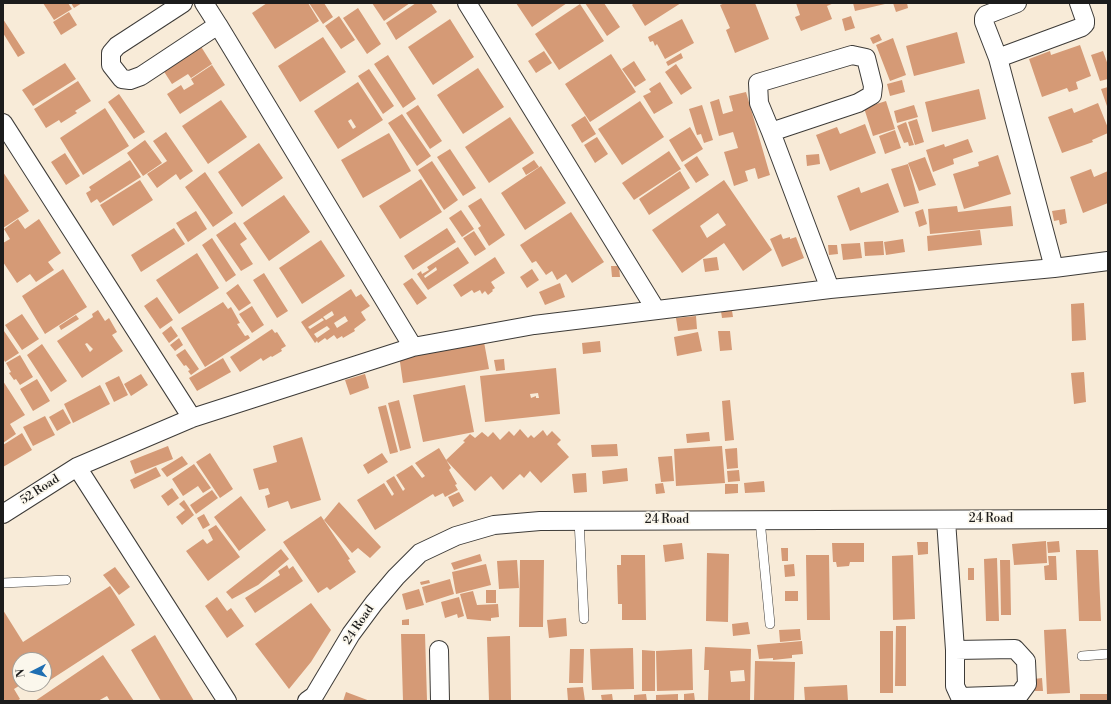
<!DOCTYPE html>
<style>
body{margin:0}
#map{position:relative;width:1111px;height:704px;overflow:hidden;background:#f8ebd8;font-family:"Libre Bodoni",serif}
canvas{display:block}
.frame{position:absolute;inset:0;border:4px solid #1c1c1c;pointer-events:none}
.north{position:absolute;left:12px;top:652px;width:40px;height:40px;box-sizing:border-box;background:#fbf7ec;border:1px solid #a29f99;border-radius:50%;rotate:264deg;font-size:11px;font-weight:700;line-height:16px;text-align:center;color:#1c1c1c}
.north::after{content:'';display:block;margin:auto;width:14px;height:18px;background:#1f6fb2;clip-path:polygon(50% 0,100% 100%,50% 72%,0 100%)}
</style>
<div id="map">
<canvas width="1111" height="704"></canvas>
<div class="frame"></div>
<div class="north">N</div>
</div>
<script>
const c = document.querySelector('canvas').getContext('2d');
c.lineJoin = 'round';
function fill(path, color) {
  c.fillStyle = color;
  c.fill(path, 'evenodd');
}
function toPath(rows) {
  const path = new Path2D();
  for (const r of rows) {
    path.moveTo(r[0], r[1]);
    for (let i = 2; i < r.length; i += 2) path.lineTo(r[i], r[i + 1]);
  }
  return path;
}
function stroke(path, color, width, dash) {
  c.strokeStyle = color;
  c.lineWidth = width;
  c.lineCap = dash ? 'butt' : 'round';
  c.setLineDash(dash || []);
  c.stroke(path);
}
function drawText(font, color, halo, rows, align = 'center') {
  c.font = font + ' "Libre Bodoni",serif';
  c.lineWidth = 3.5;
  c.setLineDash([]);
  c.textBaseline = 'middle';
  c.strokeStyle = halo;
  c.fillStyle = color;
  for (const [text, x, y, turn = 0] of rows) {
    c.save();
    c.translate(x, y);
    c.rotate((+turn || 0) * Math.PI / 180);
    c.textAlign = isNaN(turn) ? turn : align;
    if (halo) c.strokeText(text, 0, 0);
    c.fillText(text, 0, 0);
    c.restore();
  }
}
const building = toPath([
 [43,3,68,3,72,9,54,20],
 [71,3,82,3,74,8],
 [267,3,308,3,319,21,275,49,252,13],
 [309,3,324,3,333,17,323,24],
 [372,3,410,3,384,21],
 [416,3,431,3,437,12,396,40,386,23],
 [516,3,567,3,532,27],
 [585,3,604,3,620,27,607,36],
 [634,3,681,3,645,26,632,5],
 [725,3,755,3,769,39,735,53,726,30,730,28,720,5],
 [796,3,834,3,827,6,832,19,801,31,795,17,800,15],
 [853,3,884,3,885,4,855,11],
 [893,3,907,3,908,8,896,12],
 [580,4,604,41,559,70,535,34],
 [358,8,381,44,367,54,343,18],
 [69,12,77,25,61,35,53,22],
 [339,16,355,40,341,49,325,26],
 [851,16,855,28,845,31,842,19],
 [3,19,25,53,18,57,3,33],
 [450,19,474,57,433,85,408,47],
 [682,19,694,43,665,59,657,44,655,46,653,41,650,42,648,37],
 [957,32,965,63,914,76,906,46],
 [879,34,882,40,873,44,870,38],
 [323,37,346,72,300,102,278,66],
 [893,38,906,75,890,81,876,45],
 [200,45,212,64,191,78,188,74,172,84,163,70],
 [1080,45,1091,76,1076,82,1078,89,1069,92,1067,88,1042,97,1029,59,1050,51,1051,55],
 [544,51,552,63,536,73,528,61],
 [1103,51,1108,65,1108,79,1100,81,1091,55],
 [681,53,683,58,668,66,666,62],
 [611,54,636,92,590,122,565,84],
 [388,55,416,99,403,108,374,64],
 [634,61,646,80,635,87,622,69],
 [65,63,76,79,33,106,22,90],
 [676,64,692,88,681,95,665,72],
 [212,65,225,85,180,114,167,94,181,85,184,90,194,84,191,79],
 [478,68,504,107,463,134,437,95],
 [369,69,394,106,383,114,358,76],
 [902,80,905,92,890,96,887,84],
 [78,81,91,101,75,111,77,113,61,123,59,120,46,128,34,109],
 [358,82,383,120,338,149,314,111],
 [351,119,356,127,353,129,348,121],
 [660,82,673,103,654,114,643,96,651,92,649,89],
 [1108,87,1108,109,1101,89],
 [979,89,986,119,932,132,925,102],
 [746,92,770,175,758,179,755,168,745,171,748,181,734,186,724,152,738,148,733,132,719,136,710,102,719,99,723,114,733,111,729,96],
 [119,94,145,132,134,139,108,102],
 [221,100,247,137,208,164,182,126],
 [640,101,664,137,622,165,598,129],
 [886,101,895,129,873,136,864,108],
 [1098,103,1108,128,1108,133,1092,140,1093,142,1062,153,1048,117,1072,108,1074,113],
 [418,105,442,141,430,149,406,113],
 [702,105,713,140,704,143,701,134,697,135,689,109],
 [914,105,918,117,897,123,894,111],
 [105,108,129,146,83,175,60,138],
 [402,114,431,156,417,166,388,123],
 [585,116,596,134,582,143,571,125],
 [510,117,534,153,489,183,465,147],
 [917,119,924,142,915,145,908,122],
 [906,122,914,145,909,146,908,142,904,143,897,126],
 [865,124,876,153,830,171,816,135,837,127,840,134],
 [690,127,703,149,682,162,669,140],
 [895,130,901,148,885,154,879,136],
 [166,132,193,171,180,180,176,174,157,188,147,174,167,161,153,141],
 [389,133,411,171,363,198,341,160],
 [597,137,608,154,595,163,584,145],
 [968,139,973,152,953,159,954,164,933,172,926,150,944,144,945,147],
 [145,140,162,163,143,176,127,153],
 [259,143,283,178,242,207,218,172],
 [450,149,476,188,463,196,437,157],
 [669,151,681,169,634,200,622,183],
 [65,153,80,176,66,185,51,162],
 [819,154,820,164,807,166,806,155],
 [998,155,1011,194,964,209,953,174,979,166,978,162],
 [697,156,709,175,696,183,684,165],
 [925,157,936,185,919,191,908,163],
 [130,160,141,177,100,203,97,199,91,203,86,193,91,190,89,187],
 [534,160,539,167,526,175,522,168],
 [432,161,458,200,444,210,418,170],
 [908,164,919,203,904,207,891,169],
 [541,166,566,203,525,230,501,193],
 [1091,169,1094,177,1108,171,1108,203,1083,213,1070,177],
 [680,171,690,188,649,215,639,199],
 [3,172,29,211,3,228],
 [205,172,233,213,213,227,185,187],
 [421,179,442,212,400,239,379,206],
 [140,180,153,200,113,226,100,205],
 [724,180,772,250,743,271,724,243,682,273,652,230],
 [718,213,726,225,707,238,700,226],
 [888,183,899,212,850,231,837,196,859,187,861,193],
 [284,195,310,232,269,261,243,223],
 [481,198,505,235,489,246,478,228,481,226,468,206],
 [957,206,958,212,1011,206,1013,226,930,234,928,209],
 [923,209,927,224,919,227,915,212],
 [1065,209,1067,223,1060,225,1059,220,1054,221,1052,211],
 [461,210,474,229,462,237,449,218],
 [196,211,207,229,188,242,176,223],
 [571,212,604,262,572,283,566,274,557,280,552,271,546,275,536,261,532,263,520,245],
 [18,219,25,229,39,219,61,253,48,262,54,270,36,282,30,274,17,283,3,262,3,243,10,239,4,229],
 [235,222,247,239,240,244,253,264,241,271,216,235],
 [174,228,185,244,141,272,131,255],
 [447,228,456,242,413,270,404,256],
 [980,230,982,245,928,251,927,236],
 [474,231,486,249,475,256,463,238],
 [781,234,783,239,790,237,790,239,796,237,804,258,782,267,770,239],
 [212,238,236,275,226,282,202,245],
 [903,239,905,252,886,255,884,242],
 [321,240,345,276,302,304,279,268],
 [883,241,884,255,865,256,864,242],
 [860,243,862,258,843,260,841,244],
 [828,245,837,245,838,254,829,255],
 [458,247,469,263,428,290,417,274,421,271,422,274,429,270,427,267],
 [436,267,437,270,425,278,424,276],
 [197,253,219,288,179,314,156,280],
 [495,257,505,273,491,282,495,288,492,290,493,291,488,295,485,291,482,294,480,290,474,293,472,290,461,297,453,285],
 [717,257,719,270,705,272,703,259],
 [611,266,619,266,620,277,612,277],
 [63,269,87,307,45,334,22,296],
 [532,269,539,280,527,288,520,277],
 [264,273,288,311,277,318,253,280],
 [412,278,427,298,417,305,403,284],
 [560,283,565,297,545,305,539,292],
 [238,284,251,303,239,311,226,293],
 [351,289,356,297,361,294,370,306,361,312,366,320,354,329,355,331,343,338,342,336,337,339,334,335,327,340,325,338,318,343,317,341,315,343,301,322],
 [332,311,334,315,326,320,323,317],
 [345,316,348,321,337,328,334,323],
 [322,318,324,320,310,329,308,327],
 [327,326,330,329,317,338,314,334],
 [157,297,173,320,160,329,144,306],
 [223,302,228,309,231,307,240,323,237,324,245,336,248,335,250,338,205,367,181,328],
 [1084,303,1086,340,1072,341,1071,304],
 [731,304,733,317,722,318,720,305],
 [252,306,264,325,252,333,239,314],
 [98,310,105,321,109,318,117,332,112,335,123,351,82,378,57,341,93,317,92,314],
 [87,343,93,349,90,352,85,344],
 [22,314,39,339,22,350,5,325],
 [76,315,79,319,61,330,59,326],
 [696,316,697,329,678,331,676,318],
 [171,326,178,336,169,343,162,333],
 [272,329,275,333,277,332,286,346,281,349,282,351,272,357,271,356,263,361,261,358,240,372,230,357],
 [4,331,19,353,5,362,3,358,3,332],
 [718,331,730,331,732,350,720,351],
 [698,332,702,351,677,356,674,337],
 [179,338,183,345,175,351,170,345],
 [600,341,601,352,583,354,582,343],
 [484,342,489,369,403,383,399,355],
 [42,344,67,381,51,392,27,355],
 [185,349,199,369,191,375,188,371,190,370,186,365,184,366,176,355],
 [20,355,33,377,20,385,16,379,14,380,9,373,11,372,6,363],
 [223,358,231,372,197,391,189,378],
 [504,359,505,370,496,371,494,360],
 [556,368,560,414,485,422,480,376],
 [538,393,539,398,536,398,536,396,531,398,530,394],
 [1084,372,1086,402,1074,404,1071,373],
 [141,374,148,385,131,396,124,384],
 [365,374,369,388,350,395,345,380],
 [119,376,128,395,114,402,105,383],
 [37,379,50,401,33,411,20,389],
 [3,381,25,415,10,424,16,434,3,443],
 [100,385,110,404,73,423,64,404],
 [465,385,474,432,423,442,413,395],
 [399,400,411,448,400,451,388,403],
 [730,400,734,440,725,441,722,401],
 [386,405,398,452,390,454,378,407],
 [63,409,71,423,57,431,49,417],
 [45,416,55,435,33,446,23,427],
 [520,429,528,438,531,435,534,438,543,430,547,436,552,431,561,440,557,444,569,457,541,483,530,471,524,478,520,474,503,490,491,476,475,491,446,460,465,442,463,441,470,434,475,438,482,432,488,437,493,432,500,440,509,431,514,436],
 [709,432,710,441,687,443,686,434],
 [22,433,32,450,3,467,3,445],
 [302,437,321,500,291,509,288,501,268,508,265,496,270,494,268,488,259,490,253,469,277,462,273,446],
 [617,444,618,456,592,457,591,445],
 [168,446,173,459,135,474,130,461],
 [722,446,725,483,676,486,674,449],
 [439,448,451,468,449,470,457,484,455,485,458,490,445,497,443,493,435,497,433,494,375,530,357,500,384,483,392,496,394,494,386,481,394,476,403,491,405,489,396,475,412,465,422,478,425,476,415,463],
 [737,448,738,468,727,469,725,449],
 [210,453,233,489,220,498,196,462],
 [382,453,388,462,368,474,363,465],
 [182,456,188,464,167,477,161,469],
 [672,456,674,481,661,482,658,457],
 [194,464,211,488,203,493,198,486,183,496,172,479],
 [156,467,161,476,134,489,130,480],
 [627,468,628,481,603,484,602,471],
 [739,470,740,481,728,482,727,471],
 [586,473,587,492,574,493,572,474],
 [764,481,765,492,745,493,744,483],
 [663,483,665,493,656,494,655,484],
 [725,484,738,484,738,493,725,494],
 [172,488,179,498,168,506,161,496],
 [212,490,218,498,196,514,190,505],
 [459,492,464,501,453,507,448,497],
 [241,496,266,530,239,551,214,517],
 [184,500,194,515,182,525,176,517,185,510,179,504],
 [339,502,381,547,370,558,358,548,352,553,324,520],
 [204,514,210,525,203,529,197,518],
 [321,516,350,559,348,560,356,572,330,590,327,587,318,593,283,542],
 [216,525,240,557,208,581,186,551,203,539,207,544,213,540,208,530],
 [1046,541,1047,563,1014,565,1012,544],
 [1059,541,1060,552,1048,553,1047,542],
 [917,542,928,542,928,554,918,555],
 [682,543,684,559,665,562,663,545],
 [832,543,864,543,864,562,850,562,849,566,837,567,836,562,833,562],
 [781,548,788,548,788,561,782,561],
 [281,549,289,559,258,585,232,599,226,592],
 [1076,550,1098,550,1101,621,1079,621],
 [707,553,729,554,728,622,706,621],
 [480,554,482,561,454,570,451,563],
 [621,555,645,555,646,620,622,620,622,604,618,604,617,565,621,565],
 [806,555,829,555,830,620,807,620],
 [913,555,915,619,893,620,892,556],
 [1048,556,1056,556,1057,580,1045,580,1044,566,1049,565],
 [997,558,999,621,986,621,984,559],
 [517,560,519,588,499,589,497,561],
 [520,560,544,560,543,627,519,627],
 [1000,560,1010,560,1011,615,1001,615],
 [486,564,491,585,456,594,452,572],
 [794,564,795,576,785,577,784,565],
 [287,565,289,569,293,566,303,581,255,613,245,598,280,575,278,571],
 [115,567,130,587,119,595,103,575],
 [968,568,974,568,974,580,968,580],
 [450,579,454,594,426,603,422,587],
 [429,580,430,583,421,585,420,582],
 [110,586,135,625,44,684,44,660,20,660,20,684,22,684,14,689,20,699,17,701,5,701,3,698,3,610,23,642],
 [419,589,424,605,406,610,402,594],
 [486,590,496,590,496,603,486,603],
 [473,591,477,605,498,604,499,617,491,618,491,621,467,619,460,594],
 [785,591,798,591,798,601,785,601],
 [217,597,227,611,231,608,244,626,227,638,205,606],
 [459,597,464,616,458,618,457,614,445,618,441,602],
 [311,603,331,630,311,662,289,689,255,644],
 [566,618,567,636,549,638,547,620],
 [409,619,409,625,402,625,402,620],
 [748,622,750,634,733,636,732,624],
 [896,626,906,626,906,686,895,686],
 [800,629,801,640,780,642,779,630],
 [1066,629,1070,693,1047,694,1044,630],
 [880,631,893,631,893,693,880,693],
 [401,634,425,634,427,700,403,701],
 [155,635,194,701,161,701,131,650],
 [510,636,511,701,489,701,487,637],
 [802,641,803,654,792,655,792,658,773,660,773,658,759,659,757,645],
 [705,647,751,649,750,701,708,701,709,670,704,670],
 [744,670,745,681,731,682,730,671],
 [633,648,634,689,592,690,590,649],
 [570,649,584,649,583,683,569,683],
 [692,649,693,690,657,691,656,651],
 [642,650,655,651,655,691,642,691],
 [103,655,134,701,110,701,107,696,98,701,35,701],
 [755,661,795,662,794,701,754,701],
 [1042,678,1043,691,1035,691,1034,679],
 [27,684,43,684,32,691],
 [847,685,848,701,805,701,804,687],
 [583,687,585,701,568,701,567,688],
 [346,692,370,701,343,701],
 [694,693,695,701,684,701,684,694],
 [612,694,613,701,602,701,601,695],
 [646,694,647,701,634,701,634,695],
 [678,694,678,701,656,701,656,695],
 [1080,694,1108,694,1108,701,1080,701]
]);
const lane = toPath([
 [579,520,584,619],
 [760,520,770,624],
 [3,583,66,580],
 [1082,656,1108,654]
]);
const street = toPath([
 [183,3,117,46,111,53,111,65,122,79,130,80,141,76,218,25,204,3],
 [467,3,656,310],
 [1017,3,986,15,984,18,984,22,998,58,1082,27,1085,24,1085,20,1079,3],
 [218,25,413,347],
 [852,55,866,58,873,86,872,95,858,103,771,132,759,103,758,83,852,55],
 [998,58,1054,268],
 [3,123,192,418],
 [771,132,830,289],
 [77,467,227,701],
 [3,514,77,467,192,418,413,347,534,325,830,289,1054,268,1108,261],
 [946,520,955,650,955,686,960,697,1019,695,1027,684,1026,661,1015,649,955,650],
 [439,650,440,701],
 [307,701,314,696,351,634,374,603,396,577,420,553,456,536,494,525,540,521,1108,519]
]);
const streetNames = [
 ["52 Road",40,490,-33],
 ["24 Road",991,519],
 ["24 Road",667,520],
 ["24 Road",359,625,-56]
];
fill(building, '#d59a76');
stroke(lane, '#3d3b38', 10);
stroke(street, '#3d3b38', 20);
stroke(lane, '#fff', 9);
stroke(street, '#fff', 18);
drawText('12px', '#1c1c1c', '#fbf7ec', streetNames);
</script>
